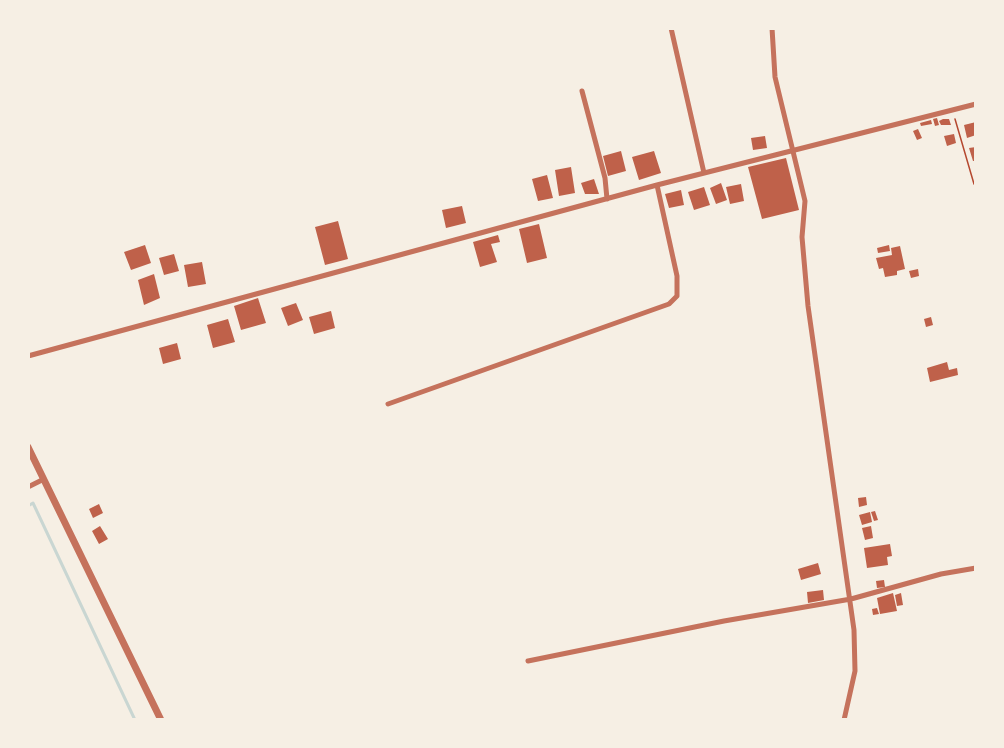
<!DOCTYPE html>
<style>
body{margin:0}
#map{position:relative;width:1004px;height:748px;overflow:hidden;background:#f6efe4;font-family:Commissioner,sans-serif}
canvas{display:block}
.frame{position:absolute;inset:0;border:30px solid #f6efe4;pointer-events:none}
</style>
<div id="map">
<canvas width="1004" height="748"></canvas>
<div class="frame"></div>
</div>
<script>
const c = document.querySelector('canvas').getContext('2d');
c.lineJoin = 'round';
function toPath(rows) {
  const path = new Path2D();
  for (const r of rows) {
    path.moveTo(r[0], r[1]);
    for (let i = 2; i < r.length; i += 2) path.lineTo(r[i], r[i + 1]);
  }
  return path;
}
function stroke(path, color, width, dash) {
  c.strokeStyle = color;
  c.lineWidth = width;
  c.lineCap = dash ? 'butt' : 'round';
  c.setLineDash(dash || []);
  c.stroke(path);
}
function fill(path, color) {
  c.fillStyle = color;
  c.fill(path, 'evenodd');
}
const stream = toPath([
 [28,506,33,503,135,720]
]);
const building = toPath([
 [937,118,939,125,935,126,933,119],
 [943,119,949,119,951,125,941,125,939,121],
 [931,120,932,124,921,126,920,123],
 [976,122,976,135,967,138,964,125],
 [918,129,922,138,917,140,913,131],
 [954,134,956,143,947,146,944,136],
 [765,136,767,148,753,150,751,138],
 [976,147,976,161,973,161,969,148],
 [621,151,626,171,608,176,603,156],
 [654,151,661,173,639,180,632,157],
 [786,158,799,210,762,219,748,167],
 [571,167,575,193,559,196,555,170],
 [547,175,553,198,538,201,532,179],
 [594,179,599,194,585,194,581,183],
 [721,183,727,200,716,204,710,188],
 [741,184,744,201,730,204,726,187],
 [704,187,710,205,694,210,688,192],
 [681,190,684,205,669,208,665,194],
 [462,206,466,223,446,228,442,210],
 [338,221,348,259,325,265,315,227],
 [539,224,547,258,527,263,519,229],
 [498,235,500,242,491,244,497,262,480,267,473,242],
 [145,245,151,263,131,270,124,252],
 [889,245,890,251,878,253,877,248],
 [900,246,905,269,897,271,897,275,885,277,883,268,879,269,876,258,892,255,891,248],
 [174,254,179,271,164,275,159,258],
 [202,262,206,284,188,287,184,265],
 [918,269,919,276,911,278,909,271],
 [154,274,160,298,144,305,138,280],
 [258,298,266,323,241,330,234,306],
 [296,303,303,320,288,326,281,308],
 [331,311,335,328,314,334,309,317],
 [931,317,933,325,926,327,924,319],
 [228,319,235,342,213,348,207,325],
 [177,343,181,359,163,364,159,348],
 [947,362,949,370,957,368,958,375,930,382,927,368],
 [866,497,867,505,859,507,858,498],
 [99,504,103,513,93,518,89,509],
 [875,511,878,520,874,521,871,512],
 [870,512,872,522,862,525,859,515],
 [100,526,108,539,99,544,92,531],
 [871,526,873,538,865,540,862,528],
 [890,544,892,556,887,557,888,565,867,568,864,548],
 [818,563,821,574,801,580,798,569],
 [884,580,885,587,877,588,876,581],
 [823,590,824,600,808,603,807,592],
 [893,593,897,611,880,614,877,598],
 [901,593,903,605,897,606,895,595],
 [877,608,879,614,873,615,872,609]
]);
const path = toPath([
 [955,119,974,184]
]);
const minor = toPath([
 [671,28,704,173],
 [772,28,775,77,805,201,802,237,808,306,854,630,855,671,844,720],
 [582,91,605,178,607,199],
 [28,356,657,185,976,104],
 [388,404,669,304,677,296,677,276,657,185],
 [28,487,44,479],
 [528,661,724,621,851,599,941,574,976,568]
]);
const tertiary = toPath([
 [28,447,161,720]
]);
stroke(stream, '#c9d6d2', 3);
fill(building, '#bf614a');
stroke(path, '#b5482f', 1.5);
stroke(minor, '#c5725c', 5);
stroke(tertiary, '#c5725c', 7);
</script>
